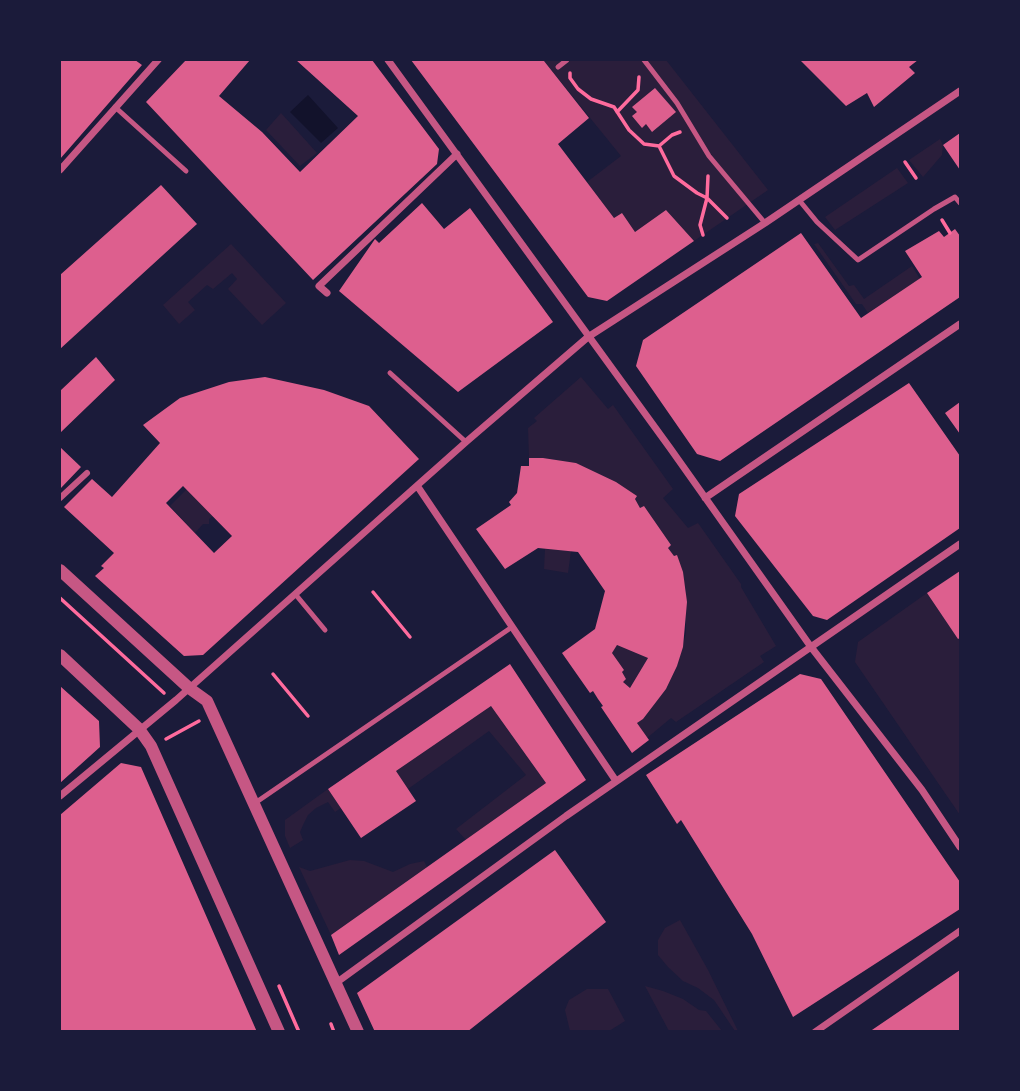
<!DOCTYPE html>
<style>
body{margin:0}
#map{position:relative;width:1020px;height:1091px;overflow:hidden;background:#1b1b3a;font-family:"PT Sans Narrow",sans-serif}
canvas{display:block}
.frame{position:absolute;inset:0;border:61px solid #1b1b3a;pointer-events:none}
</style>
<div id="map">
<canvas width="1020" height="1091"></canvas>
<div class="frame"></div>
</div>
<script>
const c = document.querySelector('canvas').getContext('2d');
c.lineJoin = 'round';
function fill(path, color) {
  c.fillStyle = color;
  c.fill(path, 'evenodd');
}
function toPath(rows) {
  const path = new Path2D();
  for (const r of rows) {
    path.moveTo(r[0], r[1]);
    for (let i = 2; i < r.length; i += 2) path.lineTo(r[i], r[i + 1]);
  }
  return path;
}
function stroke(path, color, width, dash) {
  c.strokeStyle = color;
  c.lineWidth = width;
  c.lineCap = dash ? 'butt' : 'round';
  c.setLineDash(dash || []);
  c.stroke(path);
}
const green = toPath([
 [546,60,666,60,768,190,694,241,666,210,635,232,622,213,614,218,587,182,621,156,544,61],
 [281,113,317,153,300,166,266,130],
 [940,139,943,145,942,155,923,177,909,160],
 [897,168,908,183,835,230,825,217],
 [818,243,849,286,854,285,864,299,912,266,920,279,868,313,862,304,856,304,814,244],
 [231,244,286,303,262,325,228,289,237,279,232,273,213,289,207,285,188,302,195,310,179,324,163,305],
 [581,377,608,409,613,405,673,489,663,498,688,528,698,523,741,584,741,587,776,646,760,656,764,662,676,722,671,718,647,738,637,723,643,719,666,689,677,666,686,633,686,590,677,555,674,556,668,548,671,545,644,506,640,508,635,499,636,496,616,482,576,463,543,458,529,458,528,428,537,421,534,418],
 [187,489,213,516,209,519,209,524,203,524,195,533,170,506],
 [545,549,571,551,568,573,544,569],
 [927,593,958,639,960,638,960,815,855,662,858,642],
 [617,645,648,658,630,688,623,682,626,679,622,672,624,670,612,653],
 [491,706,546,783,466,840,456,829,526,775,489,731,408,789,396,771],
 [328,789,341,808,335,812,328,802,316,808,308,815,303,825,300,832,303,840,290,848,285,836,285,820],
 [350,860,364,861,393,872,410,864,424,861,427,867,331,935,299,867,310,871],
 [680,920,708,970,738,1031,735,1031,714,1000,698,988,683,981,668,967,658,955,658,940,665,928],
 [645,986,663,991,683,999,699,1010,706,1011,722,1031,669,1031],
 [587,989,608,989,625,1021,609,1031,570,1031,565,1010,569,1000]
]);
const water = toPath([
 [308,95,338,128,321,143,290,112]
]);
const building = toPath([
 [60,60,135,60,142,65,60,159],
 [186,60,250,60,219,96,262,132,300,172,358,116,296,60,372,60,439,149,437,164,313,280,146,102],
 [411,60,546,60,544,61,589,118,558,144,614,218,622,213,635,232,666,210,694,241,607,301,588,297],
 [800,60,918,60,909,67,915,73,874,107,867,93,846,106],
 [655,88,676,112,652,132,646,124,642,128,632,116,637,112,632,107],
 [960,133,960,170,943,145],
 [161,185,197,224,60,349,60,275],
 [422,203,444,229,470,208,553,322,458,392,339,291,375,239,379,243],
 [955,229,960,236,960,297,720,461,697,454,636,366,643,340,801,233,861,318,922,277,905,251,939,231,944,237],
 [96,357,115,380,60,433,60,391],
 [265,377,324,390,369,406,419,459,203,655,184,656,95,576,104,568,101,566,114,553,64,507,92,479,112,497,160,443,143,425,180,398,229,382],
 [183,486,232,536,214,553,166,503],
 [909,383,960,456,960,528,827,620,813,616,735,516,739,494],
 [960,402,960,434,945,413],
 [60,447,81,467,60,489],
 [529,458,543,458,576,463,616,482,637,496,635,499,640,508,644,506,671,545,668,548,674,556,677,555,683,572,687,602,683,647,677,666,666,689,643,719,637,723,649,740,632,753,601,707,603,706,598,699,593,691,590,693,562,653,595,629,605,591,578,552,538,548,505,569,476,529,511,505,509,502,517,493,521,466,529,466],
 [617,645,648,658,630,688,623,682,626,679,622,672,624,670,612,653],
 [960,571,960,638,958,639,927,593],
 [510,664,586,780,339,955,331,935,546,783,491,706,396,771,416,801,361,838,328,789],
 [800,674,821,679,960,882,960,909,793,1017,752,934,681,820,677,824,646,775],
 [60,686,99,721,100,747,60,783],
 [121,763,141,767,257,1032,61,1032,60,1029,60,815],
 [555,850,606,922,467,1032,375,1032,357,993],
 [960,970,960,1032,869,1032]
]);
const path = toPath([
 [570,73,570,78,578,89,591,99,614,107,629,130,644,144,659,146,674,176,697,193,707,198,727,218],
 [617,112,638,90,639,77],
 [659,146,672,135,680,132],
 [905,162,916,178],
 [942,220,950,233],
 [703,235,700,225,707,198,708,176],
 [373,592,410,637],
 [60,598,164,693],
 [273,674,308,716],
 [166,739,199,721],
 [279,986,299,1032],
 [331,1024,334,1032]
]);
const service = toPath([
 [644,60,677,103,709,156,765,223],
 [558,67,567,60],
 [115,107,186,171],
 [799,200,817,222,858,260,934,209,955,197,960,203],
 [390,373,466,442],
 [296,595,325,630],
 [255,803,512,627]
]);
const pedestrian = toPath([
 [60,498,87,473]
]);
const minor = toPath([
 [388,60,670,448,811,647,922,790,960,847],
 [60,170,158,60],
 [327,293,319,286,457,154],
 [418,487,616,781],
 [705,498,960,324],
 [60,796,176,700,466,442,588,337,765,223,960,91],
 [336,983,566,816,960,544],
 [815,1032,960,931]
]);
const tertiary = toPath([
 [60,570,189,688,207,701,358,1032],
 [60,655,139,729,151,746,279,1032]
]);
fill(green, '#2a1e3b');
fill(water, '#12122b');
fill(building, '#dd5f8e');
stroke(path, '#ff6b9d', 3.5);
stroke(service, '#c65784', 5);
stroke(pedestrian, '#c65784', 6);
stroke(minor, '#c65784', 7);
stroke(tertiary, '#c65784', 12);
</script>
